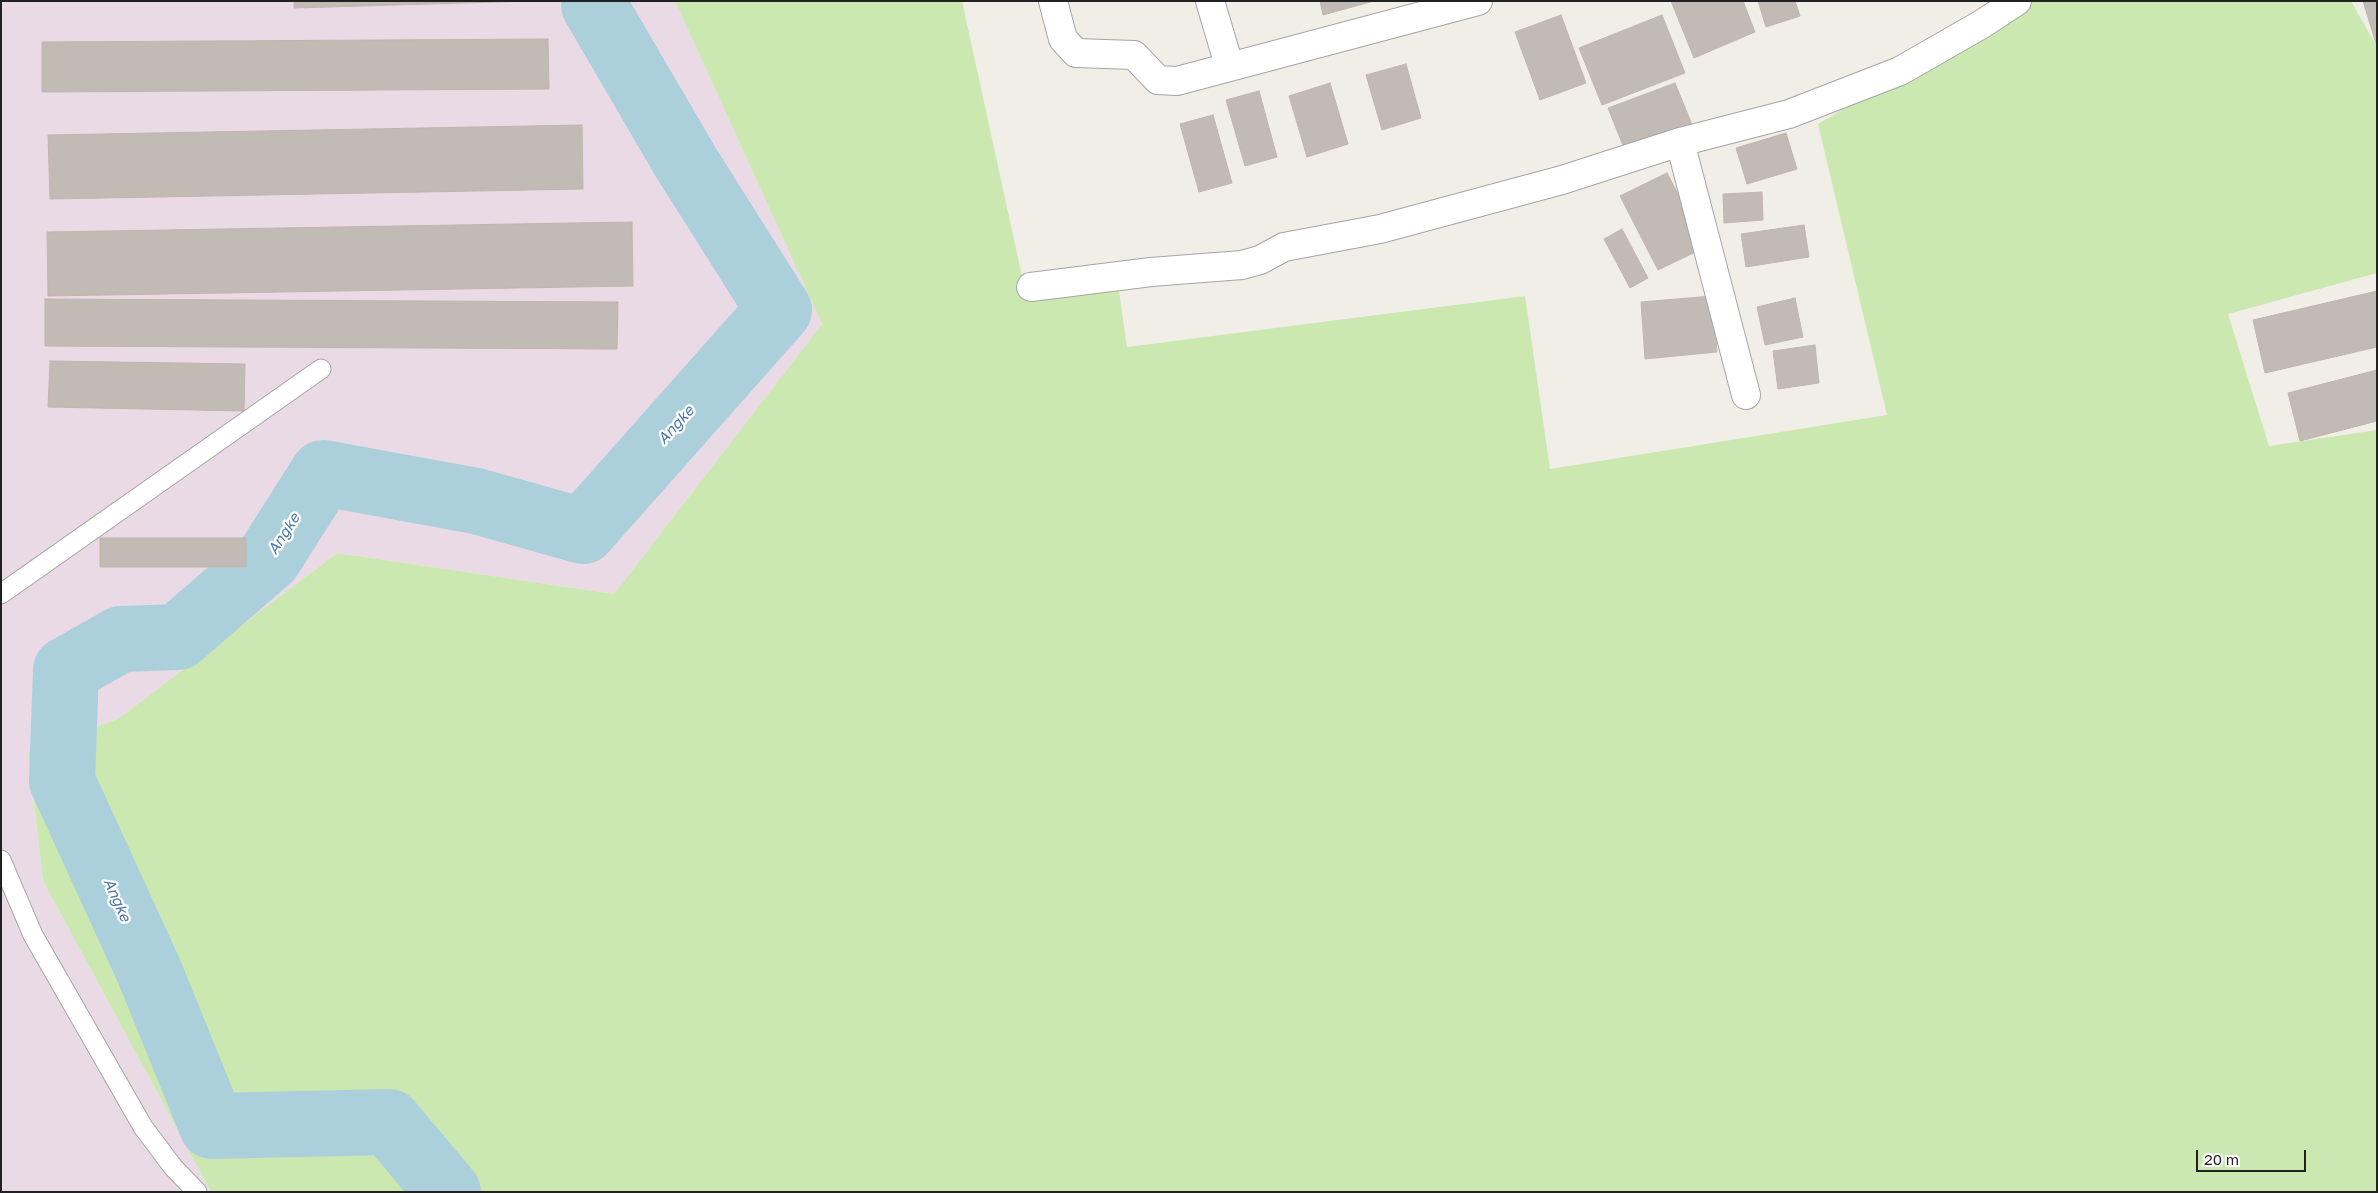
<!DOCTYPE html>
<style>
body{margin:0}
#map{position:relative;width:2378px;height:1193px;overflow:hidden;background:#f1eee8;font-family:"Golos Text",sans-serif}
canvas{display:block}
.frame{position:absolute;inset:0;border:2px solid #212121;pointer-events:none}
.scale{position:absolute;left:2196px;top:1150px;width:110px;height:22px;box-sizing:border-box;border:2px solid #212121;border-top:0;padding-left:6px;font-size:15px;line-height:18px;white-space:nowrap;color:#212121;-webkit-text-stroke:4px #fff;paint-order:stroke}
</style>
<div id="map">
<canvas width="2378" height="1193"></canvas>
<div class="frame"></div>
<div class="scale">20 m</div>
</div>
<script>
const c = document.querySelector('canvas').getContext('2d');
c.lineJoin = 'round';
function fill(path, color) {
  c.fillStyle = color;
  c.fill(path, 'evenodd');
}
function toPath(rows) {
  const path = new Path2D();
  for (const r of rows) {
    path.moveTo(r[0], r[1]);
    for (let i = 2; i < r.length; i += 2) path.lineTo(r[i], r[i + 1]);
  }
  return path;
}
function stroke(path, color, width, dash) {
  c.strokeStyle = color;
  c.lineWidth = width;
  c.lineCap = dash ? 'butt' : 'round';
  c.setLineDash(dash || []);
  c.stroke(path);
}
function drawText(font, color, halo, rows, align = 'center') {
  c.font = font + ' "Golos Text",sans-serif';
  c.lineWidth = 4.5;
  c.setLineDash([]);
  c.textBaseline = 'middle';
  c.strokeStyle = halo;
  c.fillStyle = color;
  for (const [text, x, y, turn = 0] of rows) {
    c.save();
    c.translate(x, y);
    c.rotate((+turn || 0) * Math.PI / 180);
    c.textAlign = isNaN(turn) ? turn : align;
    if (halo) c.strokeText(text, 0, 0);
    c.fillText(text, 0, 0);
    c.restore();
  }
}
const industrial = toPath([
 [1,1,675,1,822,324,614,594,337,553,118,719,28,752,43,881,211,1192,1,1192]
]);
const grass = toPath([
 [675,1,962,1,1025,290,1116,270,1127,347,1525,296,1550,469,1887,415,1818,124,2027,1,2351,1,2377,47,2377,273,2228,314,2269,446,2377,430,2377,1192,211,1192,43,881,28,752,118,719,337,553,614,594,822,324]
]);
const river = toPath([
 [448,1192,389,1122,212,1126,149,971,62,781,66,670,121,639,178,637,269,558,323,473,476,501,583,531,779,310,685,161,594,5,594,1]
]);
const building = toPath([
 [294,1,530,1,294,8,294,1],
 [1320,1,1374,1,1323,15,1320,1],
 [1671,1,1743,1,1755,32,1694,58,1671,1],
 [1758,1,1795,1,1800,16,1766,27,1758,1],
 [2363,1,2377,1,2377,47,2363,1],
 [1561,15,1586,83,1540,100,1515,32,1561,15],
 [1662,15,1685,73,1602,105,1579,48,1662,15],
 [548,39,549,89,42,92,42,42,548,39],
 [1406,64,1421,118,1382,130,1366,75,1406,64],
 [1330,83,1348,144,1307,157,1289,96,1330,83],
 [1675,83,1693,127,1626,153,1608,108,1675,83],
 [1259,91,1277,157,1245,166,1226,100,1259,91],
 [1213,115,1232,183,1199,192,1180,124,1213,115],
 [582,125,583,189,50,199,48,135,582,125],
 [1786,133,1797,169,1747,184,1736,148,1786,133],
 [1667,173,1706,247,1658,270,1620,196,1667,173],
 [1762,192,1763,220,1724,223,1723,194,1762,192],
 [632,222,633,286,48,296,47,232,632,222],
 [1804,225,1809,257,1746,267,1741,234,1804,225],
 [1622,229,1648,278,1630,288,1604,239,1622,229],
 [2377,291,2377,347,2265,373,2253,320,2377,291],
 [1712,296,1717,352,1645,359,1641,302,1712,296],
 [1795,298,1803,337,1765,345,1757,307,1795,298],
 [45,299,618,302,617,349,45,346,45,299],
 [1815,345,1819,383,1778,389,1773,351,1815,345],
 [50,361,245,364,244,411,48,407,50,361],
 [2377,370,2377,421,2300,441,2288,393,2377,370],
 [100,538,246,538,246,567,100,567,100,538]
]);
const lane = toPath([
 [1,594,321,369],
 [1,860,33,935,143,1127,173,1167,197,1192]
]);
const street = toPath([
 [1053,1,1063,39,1076,53,1134,55,1158,80,1177,81,1478,1],
 [1210,1,1229,65],
 [1680,142,1746,395],
 [1031,287,1151,272,1242,265,1260,260,1284,247,1380,229,1562,180,1680,142,1789,114,1900,71,1982,24,2017,1]
]);
const waterNames = [
 ["Angke",676,425,-48],
 ["Angke",284,534,-57],
 ["Angke",117,900,66]
];
fill(industrial, '#eadae6');
fill(grass, '#cbe8b1');
stroke(river, '#abd0dc', 66);
fill(building, '#c2bab4');
stroke(building, '#c2b6ab', 1);
stroke(lane, '#a5a5a5', 21);
stroke(street, '#a5a5a5', 30);
stroke(lane, '#fff', 19);
stroke(street, '#fff', 28);
drawText('italic 15px', '#4d77a6', '#fff', waterNames);
</script>
